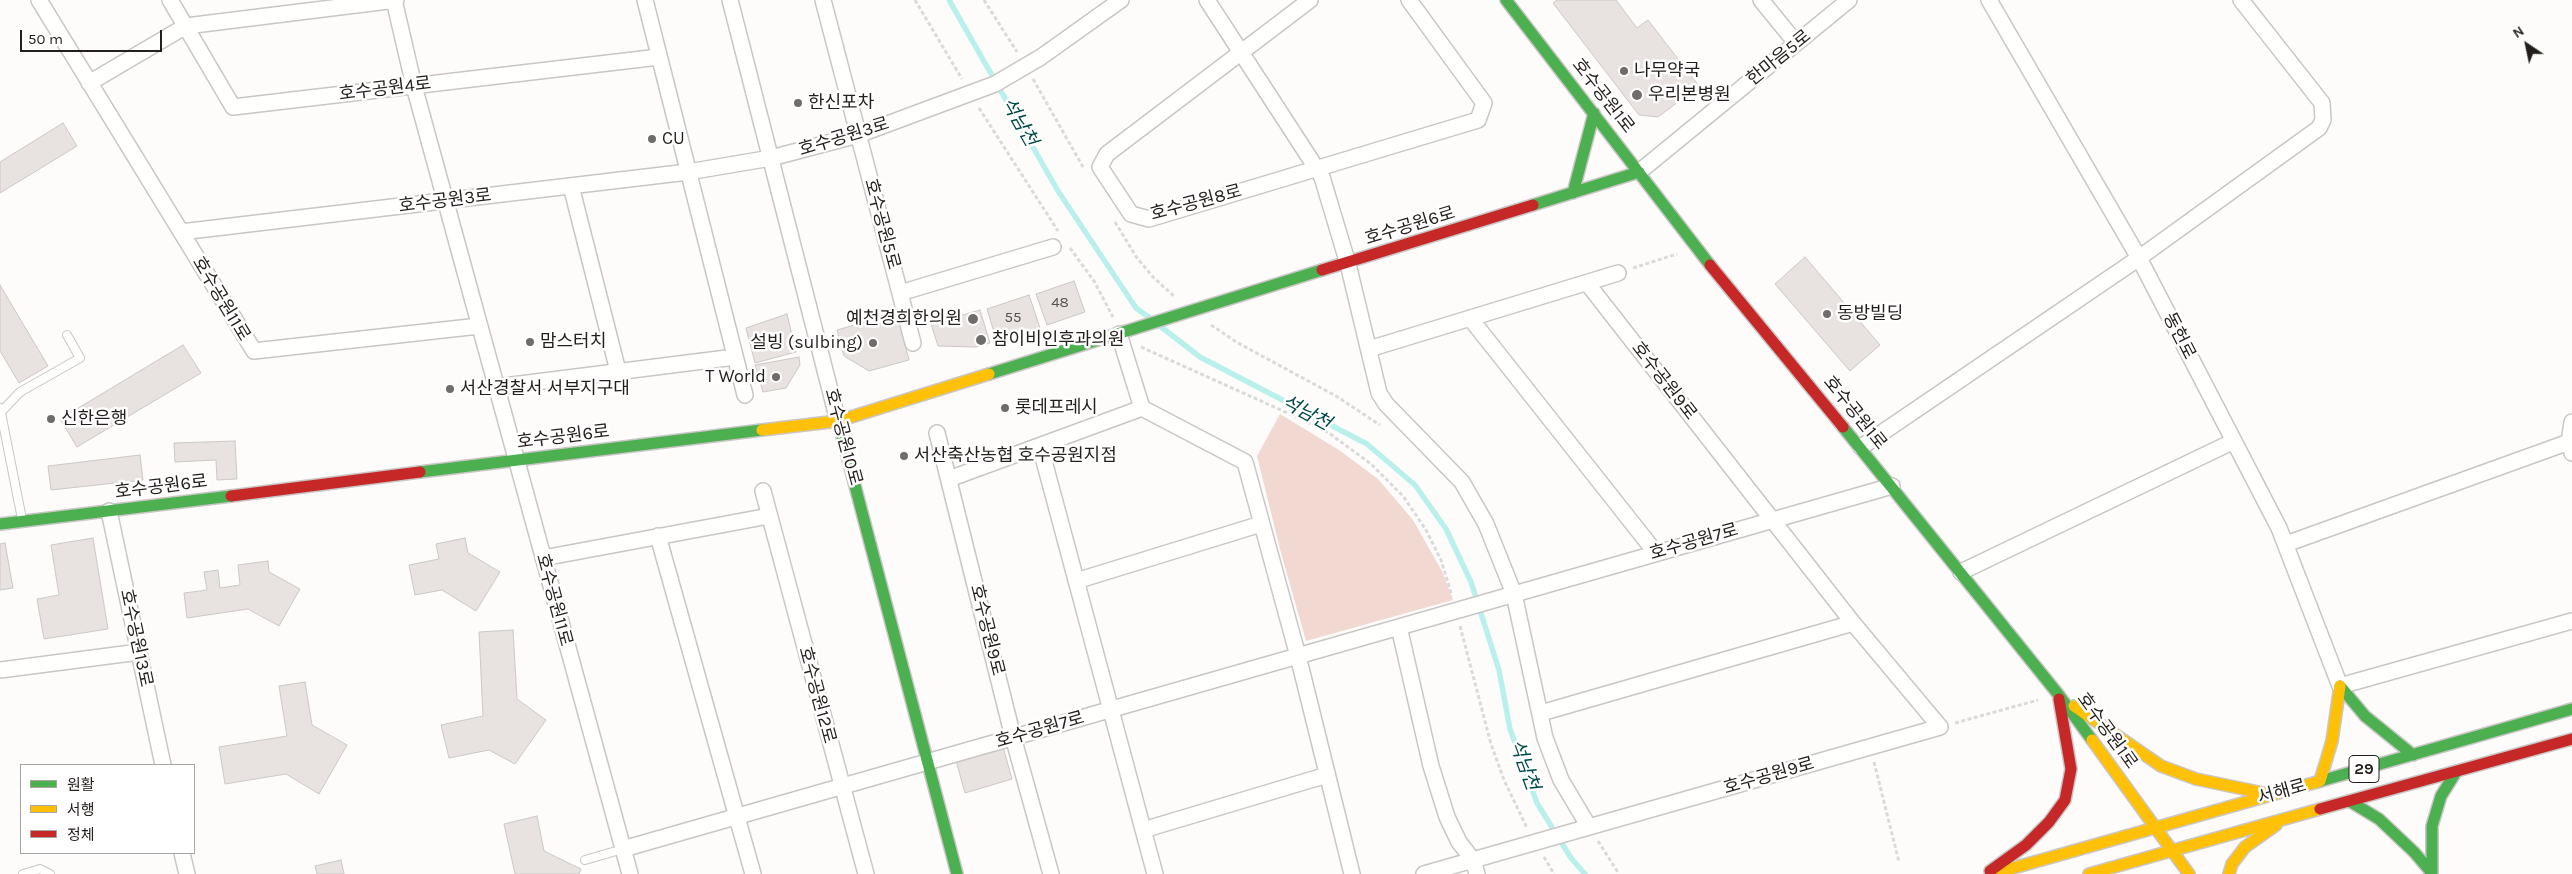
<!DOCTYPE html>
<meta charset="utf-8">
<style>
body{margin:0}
#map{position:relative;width:2572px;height:874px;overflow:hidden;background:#fdfcfb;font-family:Karla,"Noto Sans KR",sans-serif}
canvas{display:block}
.legend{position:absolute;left:20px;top:764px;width:175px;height:90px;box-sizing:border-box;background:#fff;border:1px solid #a7a5a4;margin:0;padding:6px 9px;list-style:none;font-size:15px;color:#241e1c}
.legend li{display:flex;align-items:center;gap:10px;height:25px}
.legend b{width:25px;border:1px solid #a7a5a4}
.north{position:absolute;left:2502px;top:20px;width:50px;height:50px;-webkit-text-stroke:4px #fff;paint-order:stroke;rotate:326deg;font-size:14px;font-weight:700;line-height:20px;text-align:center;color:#241e1c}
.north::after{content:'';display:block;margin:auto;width:18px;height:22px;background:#241e1c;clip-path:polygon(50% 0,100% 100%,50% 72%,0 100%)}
.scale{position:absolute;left:20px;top:30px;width:142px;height:22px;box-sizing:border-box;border:2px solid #241e1c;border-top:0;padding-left:6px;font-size:15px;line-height:18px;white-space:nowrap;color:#241e1c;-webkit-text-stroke:4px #fff;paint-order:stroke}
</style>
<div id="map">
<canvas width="2572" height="874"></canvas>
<ul class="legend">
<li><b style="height:6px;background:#4caf50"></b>원활</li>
<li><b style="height:6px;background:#ffc107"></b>서행</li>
<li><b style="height:6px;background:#c62828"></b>정체</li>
</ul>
<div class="north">N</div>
<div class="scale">50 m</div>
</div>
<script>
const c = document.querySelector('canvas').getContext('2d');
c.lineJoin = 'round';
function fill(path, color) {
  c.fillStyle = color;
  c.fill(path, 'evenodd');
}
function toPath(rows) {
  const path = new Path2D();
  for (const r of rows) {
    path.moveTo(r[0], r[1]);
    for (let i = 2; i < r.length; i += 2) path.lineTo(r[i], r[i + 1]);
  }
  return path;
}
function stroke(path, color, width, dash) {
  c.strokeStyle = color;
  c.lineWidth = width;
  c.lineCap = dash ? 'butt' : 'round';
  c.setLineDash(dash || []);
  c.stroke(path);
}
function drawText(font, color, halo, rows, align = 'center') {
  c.font = font + ' Karla,"Noto Sans KR",sans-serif';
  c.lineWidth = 5;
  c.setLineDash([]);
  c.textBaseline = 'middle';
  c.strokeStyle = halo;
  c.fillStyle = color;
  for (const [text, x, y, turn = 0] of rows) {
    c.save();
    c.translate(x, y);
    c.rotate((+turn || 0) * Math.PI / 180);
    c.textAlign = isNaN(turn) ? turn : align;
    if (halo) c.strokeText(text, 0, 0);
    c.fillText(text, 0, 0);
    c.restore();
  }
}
const green = toPath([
 [1280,414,1339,450,1378,479,1413,520,1442,571,1453,600,1306,641,1281,553,1257,456]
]);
const stream = toPath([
 [949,0,1058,191,1136,308,1150,318],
 [1160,326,1200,357,1367,444,1415,485,1446,529,1471,582,1499,670,1510,729,1537,803,1571,858,1585,874]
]);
const building = toPath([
 [1557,0,1616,0,1637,28,1648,20,1699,86,1658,117,1639,115,1553,3,1557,0],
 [63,123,77,146,0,193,0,162,63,123],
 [1805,257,1880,345,1850,371,1775,284,1805,257],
 [1074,281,1085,312,1047,325,1036,294,1074,281],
 [0,285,48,366,19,383,0,351,0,285],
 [1029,295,1040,328,997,342,987,309,1029,295],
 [980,310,990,343,976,347,938,346,931,324,980,310],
 [897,313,909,360,869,371,844,356,837,330,897,313],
 [787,314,796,352,755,363,746,328,787,314],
 [183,345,201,373,77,447,60,419,183,345],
 [799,357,800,365,786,388,763,392,755,365,799,357],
 [235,441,237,479,217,480,216,460,175,462,174,443,235,441],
 [140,455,143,480,51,490,48,466,140,455],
 [93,538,108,629,44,639,37,599,59,595,51,545,93,538],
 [465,538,468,553,500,572,476,611,442,590,415,595,409,565,439,559,436,544,465,538],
 [5,543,13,588,0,590,0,544,5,543],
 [268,561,269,572,300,589,279,626,248,609,187,618,184,593,207,590,204,572,218,570,220,588,240,585,238,565,268,561],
 [513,630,517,699,546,720,515,764,489,750,449,758,441,725,483,716,479,632,513,630],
 [305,682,312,725,347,745,319,794,286,774,225,784,219,747,287,736,279,686,305,682],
 [1002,743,1012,779,965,793,955,757,1002,743],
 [537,816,544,851,581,869,579,874,515,874,504,824,537,816],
 [341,860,344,874,317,874,315,866,341,860]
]);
const path = toPath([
 [915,0,962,79],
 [984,0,1017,52],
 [1033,79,1083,167],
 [979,108,1058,231],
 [1115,222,1137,258,1153,277,1175,297],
 [1070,248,1094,281,1113,317],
 [1633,268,1677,254],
 [1211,325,1238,343,1336,396,1380,425],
 [1141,347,1301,419,1329,433,1371,464,1403,496,1426,530,1441,560,1452,596],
 [1460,626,1491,744,1504,780,1527,828],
 [1955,723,2038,700],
 [1874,762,1899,862],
 [1598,841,1619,874],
 [1544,857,1554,874]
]);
const lane = toPath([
 [0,408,22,519],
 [2,411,20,392,80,358,67,335],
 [585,860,623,849],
 [23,874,40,869,50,874]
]);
const street = toPath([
 [39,0,254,351,479,326],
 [170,0,233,107,659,57],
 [394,0,414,86,630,874],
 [645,0,745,395],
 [730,0,838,421],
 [823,0,913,343],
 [1207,0,1322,177,1348,264,1379,393,1386,404,1462,482,1486,524,1514,594,1545,738,1561,780,1589,827],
 [1310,0,1107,154,1100,167,1131,214,1149,219,1478,120,1484,103,1409,0],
 [1761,0,1796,43],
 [1989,0,2139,258,2279,528,2340,686,2572,621],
 [89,83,186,26,396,0],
 [1639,172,1849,0],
 [571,186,618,371],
 [181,232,688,172,771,158,858,135,995,84,1041,57,1121,0],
 [900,293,1053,247],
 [1470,318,1656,553],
 [1119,334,1142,408,1245,462,1298,656,1352,874],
 [1369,349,1618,273],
 [496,387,735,357],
 [2572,422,2569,442,2572,453],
 [937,433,1013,737,1051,874],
 [1040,446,1155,874],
 [1861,447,2139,258,2319,128,2323,120,2322,103,2241,0],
 [949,479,1142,408],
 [763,491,866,874],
 [109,511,163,765],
 [658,536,753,874],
 [2286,544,2569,442],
 [543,558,769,516],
 [1961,572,2234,441],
 [1076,581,1261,524],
 [1399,627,1431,766,1447,817,1459,842,1473,860,1477,874],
 [0,670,139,652],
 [1541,713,1853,623],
 [1143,830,1327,775],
 [623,849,1892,486],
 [182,853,187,874],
 [1424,874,1940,727,1853,623,1587,283]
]);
const fast = toPath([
 [1506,0,1710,265],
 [1573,193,1594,113],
 [1533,205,1639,172],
 [989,374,1322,270],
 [838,421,957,874],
 [1843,427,2058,694,2092,740],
 [420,472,762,430],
 [0,524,231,496],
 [2340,686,2365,716,2413,755],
 [2317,782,2572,709],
 [2351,802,2379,819,2414,852,2432,873],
 [2432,873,2432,826,2441,796,2456,772]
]);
const slow = toPath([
 [762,430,838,421,989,374],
 [2074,706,2161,766,2196,779,2273,795],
 [2092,740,2189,874],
 [2320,781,2332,741,2340,686],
 [1992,874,2317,782],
 [2089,874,2320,809],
 [2229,874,2232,864,2245,847,2276,825]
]);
const jam = toPath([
 [1710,265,1843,427],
 [1322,270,1533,205],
 [231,496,420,472],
 [2320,809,2572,739],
 [1990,871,2026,845,2049,822,2065,800,2071,769,2059,699]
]);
const markers = [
 [1624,71,5,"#706c6a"],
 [1637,95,6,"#706c6a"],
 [798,103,5,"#706c6a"],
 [652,139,5,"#706c6a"],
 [1827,314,5,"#706c6a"],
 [973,319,6,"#706c6a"],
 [981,340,6,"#706c6a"],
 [530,342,5,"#706c6a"],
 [873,343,5,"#706c6a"],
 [776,377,5,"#706c6a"],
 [450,389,5,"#706c6a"],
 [1005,408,5,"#706c6a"],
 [51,419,5,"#706c6a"],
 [904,456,5,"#706c6a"]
];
const numberNames = [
 ["48",1060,303],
 ["55",1013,318]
];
const shields = [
 [2364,769,30]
];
const shieldNames = [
 ["29",2364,769]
];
const streetNames = [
 ["한마음5로",1779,58,-39],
 ["호수공원4로",385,89,-7],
 ["호수공원1로",1603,96,52],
 ["호수공원3로",844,137,-17],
 ["호수공원3로",445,201,-7],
 ["호수공원8로",1196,203,-15],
 ["호수공원5로",882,224,75],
 ["호수공원6로",1410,226,-17],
 ["호수공원11로",221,299,59],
 ["동헌로",2179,336,63],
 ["호수공원9로",1664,381,52],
 ["호수공원1로",1855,413,51],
 ["호수공원6로",563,437,-7],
 ["호수공원10로",843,437,75],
 ["호수공원6로",161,487,-7],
 ["호수공원7로",1694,542,-16],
 ["호수공원11로",554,600,75],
 ["호수공원9로",987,630,76],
 ["호수공원13로",136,638,78],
 ["호수공원12로",817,695,75],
 ["호수공원7로",1040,730,-16],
 ["호수공원1로",2107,731,54],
 ["호수공원9로",1769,776,-16],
 ["서해로",2282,792,-16]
];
const poiNames = [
 ["나무약국",1634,71],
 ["우리본병원",1648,95],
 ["한신포차",808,103],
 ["CU",662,139],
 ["동방빌딩",1837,314],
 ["예천경희한의원",962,319,"right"],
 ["참이비인후과의원",992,340],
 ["맘스터치",540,342],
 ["설빙 (sulbing)",863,343,"right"],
 ["T World",766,377,"right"],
 ["서산경찰서 서부지구대",460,389],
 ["롯데프레시",1015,408],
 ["신한은행",61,419],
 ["서산축산농협 호수공원지점",914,456]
];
const waterNames = [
 ["석남천",1019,122,60],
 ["석남천",1306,413,28],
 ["석남천",1524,765,70]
];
fill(green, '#f1d9d2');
stroke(stream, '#baf0ec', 5.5);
fill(building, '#e8e2e0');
stroke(building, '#cbc8c7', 1);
stroke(lane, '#c9c6c5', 10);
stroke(street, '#c9c6c5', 18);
stroke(fast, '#c9c6c5', 14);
stroke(slow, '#c9c6c5', 14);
stroke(jam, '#c9c6c5', 14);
stroke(path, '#dadada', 3, [4, 2.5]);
stroke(lane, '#fffffe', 8);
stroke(street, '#fffffe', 15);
stroke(fast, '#4caf50', 11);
stroke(slow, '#ffc107', 11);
stroke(jam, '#c62828', 11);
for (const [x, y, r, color] of markers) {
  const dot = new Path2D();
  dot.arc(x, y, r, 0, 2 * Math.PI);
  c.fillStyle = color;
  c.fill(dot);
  stroke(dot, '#fff', 2);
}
drawText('15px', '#585250', null, numberNames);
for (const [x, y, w] of shields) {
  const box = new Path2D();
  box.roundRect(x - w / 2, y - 13.5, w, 27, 4);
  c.fillStyle = '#fff';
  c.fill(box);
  stroke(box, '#241e1c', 1);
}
drawText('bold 16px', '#241e1c', null, shieldNames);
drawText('18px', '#241e1c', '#fff', streetNames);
drawText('18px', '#241e1c', '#fff', poiNames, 'left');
drawText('italic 19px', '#004a47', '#fff', waterNames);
</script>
